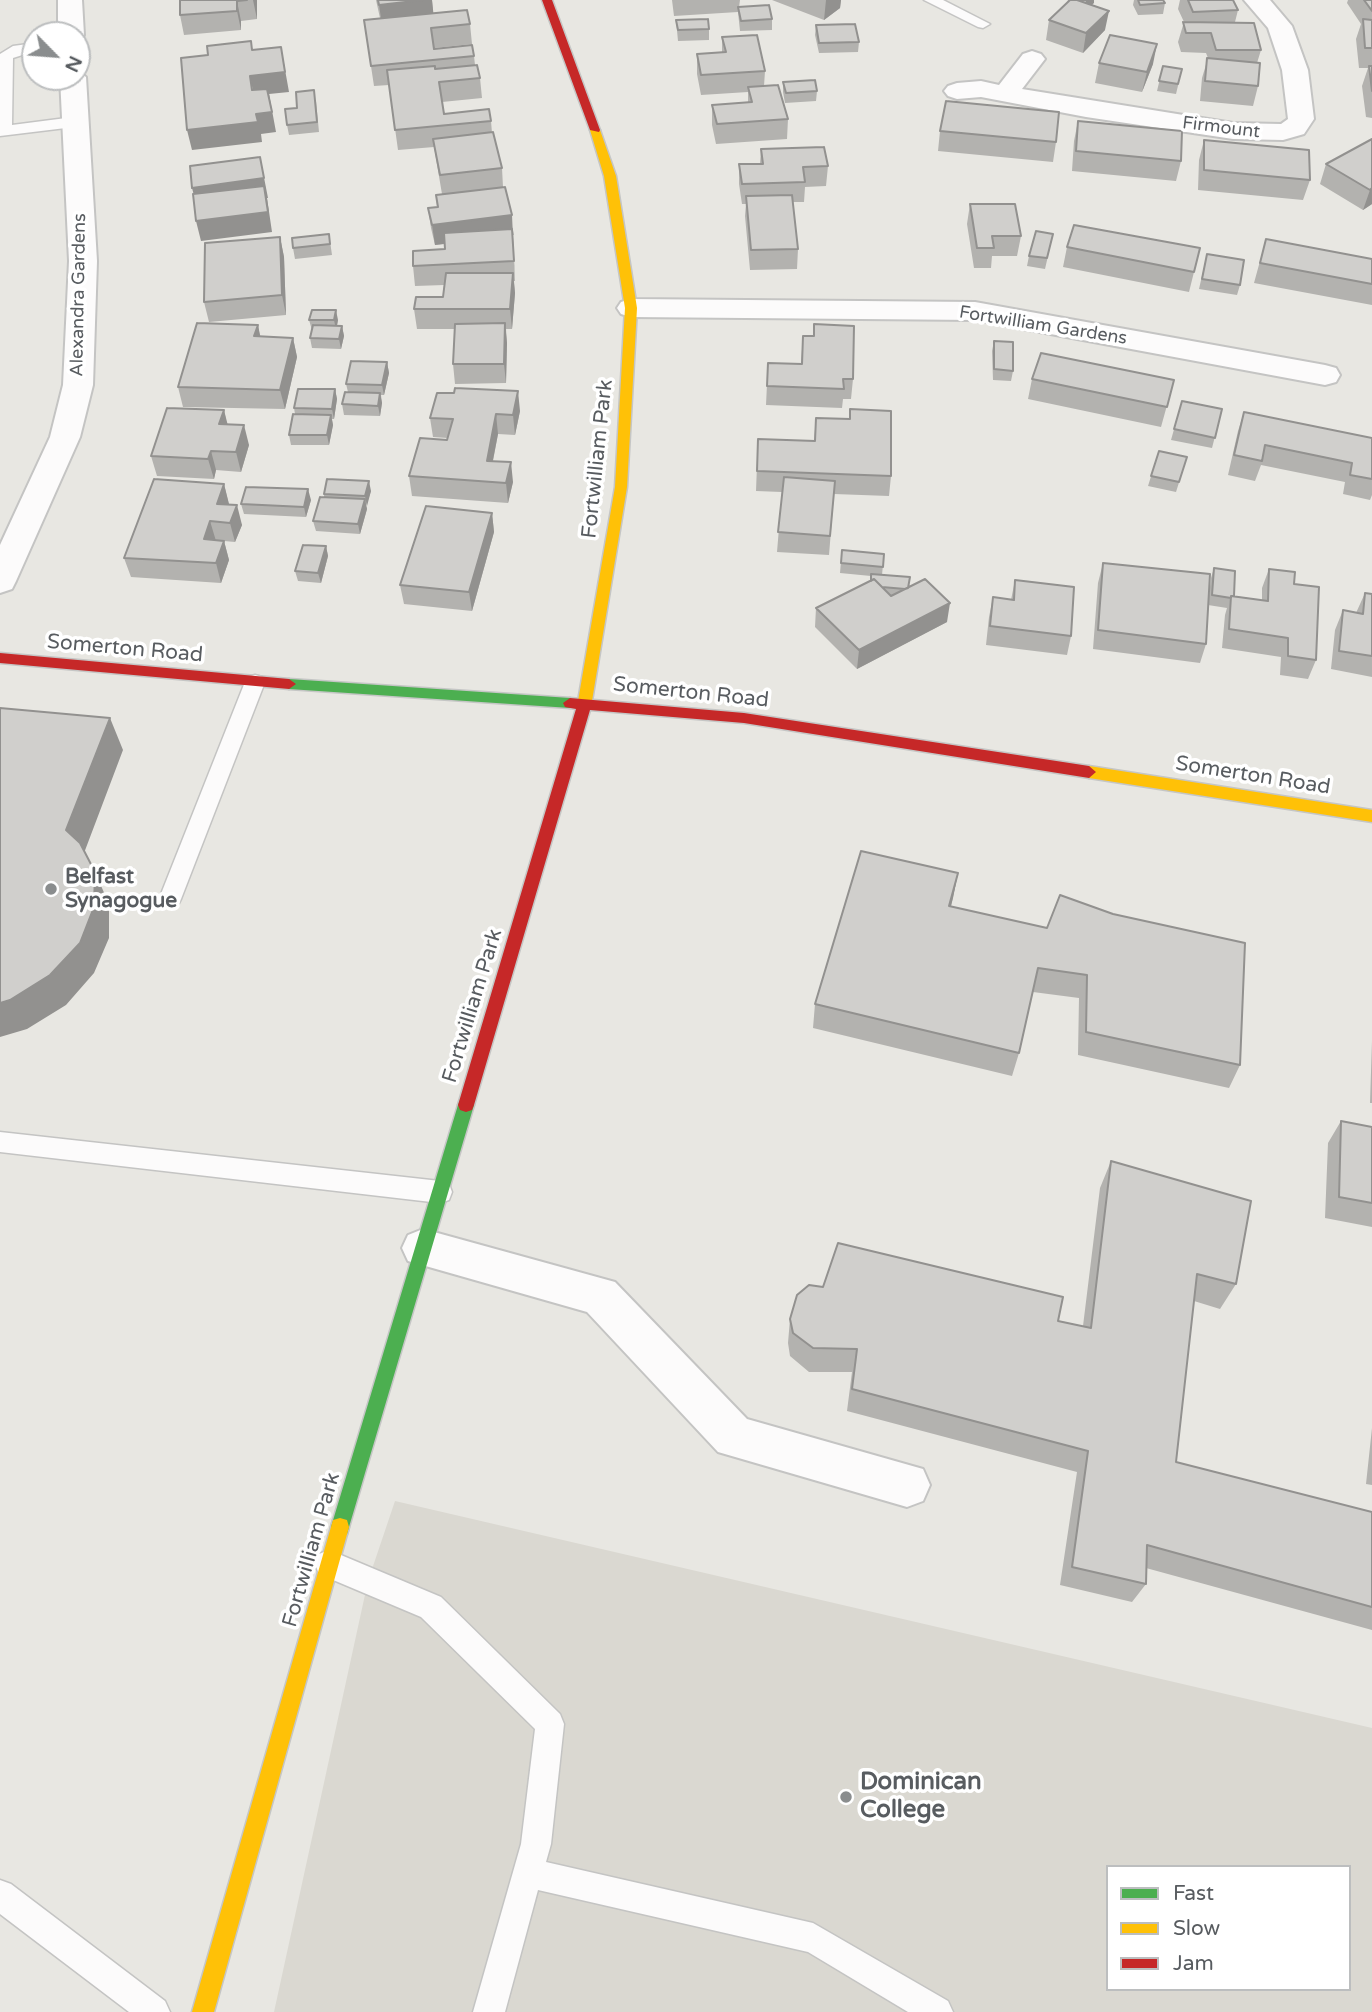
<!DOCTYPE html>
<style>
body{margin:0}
#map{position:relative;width:1372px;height:2012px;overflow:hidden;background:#e8e7e2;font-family:"Varela Round",sans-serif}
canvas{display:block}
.legend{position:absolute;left:1106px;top:1865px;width:245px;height:126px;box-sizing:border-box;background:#fff;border:2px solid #bcbebf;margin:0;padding:9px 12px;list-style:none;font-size:21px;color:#585c60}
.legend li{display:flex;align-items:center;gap:14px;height:35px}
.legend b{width:35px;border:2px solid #bcbebf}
.north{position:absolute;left:21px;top:21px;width:70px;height:70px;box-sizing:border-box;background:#fff;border:2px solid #bcbebf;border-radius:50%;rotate:115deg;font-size:19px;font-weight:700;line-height:28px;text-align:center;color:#585c60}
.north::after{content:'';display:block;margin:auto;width:24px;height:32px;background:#8a8d8e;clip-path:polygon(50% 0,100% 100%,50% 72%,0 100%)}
</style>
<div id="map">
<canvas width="1372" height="2012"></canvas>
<ul class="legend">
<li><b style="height:9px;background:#4caf50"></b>Fast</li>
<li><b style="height:9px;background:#ffc107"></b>Slow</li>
<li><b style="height:9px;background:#c62828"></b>Jam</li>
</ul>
<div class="north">N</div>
</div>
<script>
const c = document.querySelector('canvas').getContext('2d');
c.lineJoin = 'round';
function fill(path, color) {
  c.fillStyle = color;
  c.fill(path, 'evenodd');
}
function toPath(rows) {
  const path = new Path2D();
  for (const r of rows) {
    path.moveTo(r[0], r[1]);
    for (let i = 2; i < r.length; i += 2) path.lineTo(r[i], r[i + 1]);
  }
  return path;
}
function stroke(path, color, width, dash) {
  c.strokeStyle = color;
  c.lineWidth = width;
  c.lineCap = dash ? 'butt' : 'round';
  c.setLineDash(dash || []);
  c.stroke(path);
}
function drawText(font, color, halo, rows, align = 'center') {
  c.font = font + ' "Varela Round",sans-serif';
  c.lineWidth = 7;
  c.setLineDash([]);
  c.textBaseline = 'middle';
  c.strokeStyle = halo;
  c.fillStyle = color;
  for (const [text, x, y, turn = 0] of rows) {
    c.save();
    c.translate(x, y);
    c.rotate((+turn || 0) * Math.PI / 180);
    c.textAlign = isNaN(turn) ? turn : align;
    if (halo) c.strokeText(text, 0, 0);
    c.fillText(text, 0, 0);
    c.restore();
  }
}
const education = toPath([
 [395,1501,1372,1728,1372,2012,274,2012,368,1581],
 [1108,1867,1349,1867,1349,1989,1108,1989]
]);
const lane = toPath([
 [924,0,943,0,990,24,983,28,978,27,924,0],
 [35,43,35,51,13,58,12,125,74,117,82,122,74,127,0,136,0,54,13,46,35,43],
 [255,675,262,677,265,682,181,899,178,905,170,908,162,905,159,899,245,682,248,677,255,675],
 [0,1132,440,1181,449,1184,452,1192,449,1200,440,1203,0,1152,0,1132],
 [329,1550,441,1597,560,1714,564,1724,551,1844,546,1862,813,1923,948,2001,953,2012,908,2012,808,1952,538,1890,505,2012,473,2012,521,1844,535,1729,421,1617,319,1574,315,1564,319,1554,329,1550],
 [0,1880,11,1884,165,2001,170,2012,129,2012,0,1914,0,1880]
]);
const street = toPath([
 [58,0,82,0,84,35,80,40,77,41,77,35,58,35,58,0],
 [1244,0,1270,0,1292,26,1308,70,1314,119,1304,134,1283,140,1233,139,1086,117,981,97,957,99,948,96,944,91,948,86,957,83,981,81,999,85,1023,54,1032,51,1041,54,1045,59,1022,89,1233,123,1281,124,1288,119,1282,70,1268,28,1244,0],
 [77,70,86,77,97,261,93,385,80,437,16,581,12,589,0,593,0,545,50,437,63,385,69,261,60,77,77,77,77,70],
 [631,299,975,302,1325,365,1336,368,1340,375,1336,382,1325,385,975,320,631,317,621,314,617,308,621,302,631,299],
 [423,1229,615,1282,747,1419,923,1469,930,1485,923,1501,907,1507,718,1452,587,1312,408,1261,402,1248,408,1235,423,1229]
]);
const fast = toPath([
 [289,679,570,698,577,703,570,708,289,689,282,684,289,679],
 [466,1098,472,1100,474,1105,349,1527,347,1534,340,1536,333,1534,331,1527,458,1105,460,1100,466,1098]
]);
const slow = toPath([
 [595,127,600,130,616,176,637,308,627,487,591,707,584,712,577,707,615,487,625,308,604,176,590,130,595,127],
 [1089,766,1372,810,1372,822,1089,778,1082,772,1089,766],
 [340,1518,347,1520,349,1527,214,2012,192,2012,331,1527,333,1520,340,1518]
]);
const jam = toPath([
 [542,0,552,0,600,130,599,132,590,130,542,0],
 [0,653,289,679,296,684,289,689,0,663,0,653],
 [570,698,744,713,1089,766,1096,772,1089,778,744,723,590,710,474,1105,472,1110,466,1112,460,1110,458,1105,576,709,565,707,563,703,570,698]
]);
const wall = toPath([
 [180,0,257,0,257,19,241,21,241,30,184,35,180,15],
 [376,0,432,0,433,13,470,24,472,44,434,48,474,56,475,65,480,78,482,98,442,102,444,114,491,121,492,133,502,168,503,187,514,235,512,235,515,281,514,281,515,293,512,329,506,329,507,343,506,383,455,384,453,364,455,329,417,329,414,309,443,297,444,285,415,286,413,266,445,249,445,244,435,245,431,228,428,208,437,207,436,195,442,194,434,147,398,150,389,85,374,86,364,20,380,18],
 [672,0,740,0,739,7,772,19,772,30,740,31,738,12,674,16],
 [772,0,841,0,840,8,824,20],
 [1068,0,1094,0,1092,5,1105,30,1083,53,1046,40,1049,20,1067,3],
 [1134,0,1163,0,1165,3,1163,14,1138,15,1133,5],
 [1180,0,1233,0,1238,10,1235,22,1261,50,1257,63,1258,86,1253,106,1200,101,1202,78,1208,58,1206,53,1181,52,1178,42,1184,22,1178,9],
 [1348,0,1372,0,1372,118,1366,117,1362,86,1368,68,1359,68,1356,39,1361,24,1347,3],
 [676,20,709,29,709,40,678,41],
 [816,25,859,42,858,52,819,53,815,35],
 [722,37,765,71,764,86,788,119,787,139,716,144,712,125,712,105,748,102,748,92,701,95,697,74,697,54,722,53],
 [1099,63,1153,64,1142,92,1095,83],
 [1163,66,1182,69,1176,94,1157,91],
 [783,82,817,91,816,101,785,103,783,92],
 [316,101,319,132,289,135,287,125,297,108],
 [1078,121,1181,161,1176,181,1072,171,1074,141],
 [940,131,1056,142,1053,162,938,151],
 [1372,139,1372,204,1363,210,1320,184,1326,164],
 [1204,140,1310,180,1303,200,1198,190,1199,160],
 [761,149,828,166,826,186,805,187,804,202,793,202,798,249,797,269,750,270,745,216,746,204,742,204,739,184,739,164,760,164],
 [970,204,1021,236,1017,256,992,256,991,268,974,268,967,224],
 [329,234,332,255,295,259,293,248],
 [1053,234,1045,269,1027,266,1029,256],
 [280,237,284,257,286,315,209,322,204,302],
 [1266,239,1372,259,1372,305,1254,283],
 [1067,247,1200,248,1189,292,1063,267],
 [1207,254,1240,285,1237,295,1199,289],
 [309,320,338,320,337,326,342,326,344,336,341,349,312,348,310,338,312,330],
 [258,325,260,337,293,338,297,357,285,409,183,407,178,387],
 [803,336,853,379,851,399,843,399,842,408,766,405,768,363,801,364],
 [994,341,1013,371,1011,381,993,380,992,351],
 [387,362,389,373,384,395,381,395,382,403,380,416,344,415,342,404,348,392,346,384],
 [1032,379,1174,380,1161,427,1028,399],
 [335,389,337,399,334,419,332,419,333,425,329,445,291,445,289,435,295,414,294,408],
 [1182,401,1222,409,1212,448,1171,440],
 [850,409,891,476,889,496,834,494,829,555,777,552,782,492,756,491,758,439,814,441,816,418,849,419],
 [224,410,227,425,249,445,241,472,216,470,214,479,157,476,151,456],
 [520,411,515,435,498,434,493,461,513,482,508,503,412,496,409,476,447,440,448,438,433,437,430,418],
 [1244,412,1372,438,1372,495,1370,500,1343,494,1345,482,1261,465,1255,481,1228,475,1238,431],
 [1159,451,1187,457,1176,492,1148,486],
 [224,484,229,505,242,525,235,542,224,541,229,560,221,583,131,577,124,558],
 [371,491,366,506,367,509,360,534,316,531,313,521,324,497,324,494],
 [311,500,306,517,244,514,241,504],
 [492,513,494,532,472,611,404,604,400,585],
 [326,546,328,556,321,583,298,581,295,571],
 [842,550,884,554,882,575,908,588,947,622,857,669,815,627,816,608,870,581,871,576,840,573],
 [1103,563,1206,644,1200,663,1093,649,1098,583],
 [1214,568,1234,596,1262,600,1262,588,1269,569,1294,584,1316,660,1308,679,1280,675,1281,657,1222,648,1225,615,1227,608,1208,605,1211,578],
 [1015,580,1071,636,1067,655,986,645,989,617,993,597,1011,600],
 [1365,593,1372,594,1372,677,1331,669,1335,630,1343,610,1356,613],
 [958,873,951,907,1047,928,1240,1065,1229,1088,1078,1055,1079,998,1033,992,1019,1053,1012,1076,813,1028,815,1004],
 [1372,1041,1372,1103,1370,1103],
 [1341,1121,1372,1127,1372,1227,1325,1218,1328,1143],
 [1111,1161,1236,1284,1220,1309,1194,1301,1176,1462,1372,1512,1372,1630,1146,1568,1146,1584,1132,1602,1060,1585,1077,1472,847,1411,852,1372,809,1372,790,1356,788,1343,790,1319,1058,1321,1083,1326,1100,1188],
 [1372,1428,1372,1485,1366,1484]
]);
const shadedWall = toPath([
 [253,0,257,0,257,19],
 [423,0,432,0,434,19,382,25,379,5],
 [826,0,841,0,840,8,824,20],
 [1088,0,1094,0,1094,3,1080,16,1082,6],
 [237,1,241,21,241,30,237,11],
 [1109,11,1105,30,1083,53,1086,33],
 [1157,44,1153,64,1142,92,1147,72],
 [281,47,289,92,269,94,276,132,261,134,262,142,192,150,187,130,254,96,250,76],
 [260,157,268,198,267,198,272,232,201,241,196,221,197,207,192,188],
 [1372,188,1372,204,1363,210,1370,190],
 [512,215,515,281,512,235,435,245,432,225],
 [280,237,284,257,286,315,282,295],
 [513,273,515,293,512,329,510,309],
 [336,310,338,320,336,330,334,320],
 [505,323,507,343,506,383,504,364],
 [258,325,262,345,254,336],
 [342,326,344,336,341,349,339,339],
 [293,338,297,357,285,409,280,390],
 [387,362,389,373,384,395,382,385],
 [335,389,337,399,334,419,332,409],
 [518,391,520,411,515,435,513,415],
 [380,393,382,403,380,416,378,406],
 [224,410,229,430,219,424],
 [496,414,498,434,489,480,487,461],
 [331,415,333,425,329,445,327,435],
 [244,425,249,445,241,472,236,452],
 [211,451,216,470,214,479,208,459],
 [511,462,513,482,508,503,506,483],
 [369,481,371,491,367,506,365,496],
 [224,484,229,504,223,523,217,504],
 [308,489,311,500,306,517,304,507],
 [365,499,367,509,360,534,358,524],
 [237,505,242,525,235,542,230,523],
 [492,513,494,532,472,611,469,592],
 [210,521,216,541,204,539],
 [224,541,229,560,221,583,216,563],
 [326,546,328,556,321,583,318,573],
 [950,603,947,622,857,669,859,650],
 [110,718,123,750,81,861,66,830],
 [95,872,109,904,109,938,94,973,66,1005,27,1029,0,1037,0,1003],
 [958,873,953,898,944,931,949,906]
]);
const building = toPath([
 [180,0,247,0,237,1,237,11,180,15,180,0],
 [378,0,423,0,379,5,378,0],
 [1070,0,1077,0,1109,11,1086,33,1049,20,1070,0],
 [1077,0,1088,0,1086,3,1077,0],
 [1138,0,1163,0,1165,3,1140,5,1138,0],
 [1188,0,1233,0,1238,10,1193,12,1188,0],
 [1364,0,1372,0,1372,11,1364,0],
 [769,5,772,19,741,21,738,7,769,5],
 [467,10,470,24,431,28,434,49,472,45,474,56,371,66,364,20,467,10],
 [708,19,709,29,678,30,676,20,708,19],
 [1363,19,1372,20,1372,48,1365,48,1363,19],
 [1183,22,1254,23,1261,50,1216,50,1211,33,1186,33,1183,22],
 [855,24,859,42,819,43,816,25,855,24],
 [757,35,765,71,701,75,697,54,726,52,722,37,757,35],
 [1110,35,1157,44,1147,72,1099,63,1110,35],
 [251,41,252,50,281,47,285,72,250,76,252,90,267,89,272,112,256,114,258,122,187,130,181,58,208,55,207,46,251,41],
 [1207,58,1260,63,1258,86,1205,81,1207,58],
 [477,65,480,78,439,82,444,114,489,109,491,121,395,130,387,70,435,66,435,69,477,65],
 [1163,66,1182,69,1178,84,1159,81,1163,66],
 [1369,66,1372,66,1372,91,1369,66],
 [815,80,817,91,786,93,783,82,815,80],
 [778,85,788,119,717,124,712,105,752,102,748,87,778,85],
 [314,90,317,122,287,125,285,109,297,108,296,92,314,90],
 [946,101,1059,112,1056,142,940,131,946,101],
 [1078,121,1182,131,1181,161,1076,151,1078,121],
 [493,132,502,168,440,175,433,139,493,132],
 [1372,139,1372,188,1370,190,1326,164,1372,139],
 [1204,140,1309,150,1310,180,1204,170,1204,140],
 [824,147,828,166,803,167,805,182,742,184,739,164,763,164,761,149,824,147],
 [260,157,264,178,192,188,190,166,260,157],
 [264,186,268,212,196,221,193,194,264,186],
 [505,187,512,215,432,225,428,208,438,207,436,195,505,187],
 [792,195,798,249,751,250,746,196,792,195],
 [970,204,1015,204,1021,236,992,236,994,248,977,248,970,204],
 [1074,225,1200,248,1194,272,1067,247,1074,225],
 [512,229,514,261,413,266,413,251,445,249,444,233,512,229],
 [1036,231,1053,234,1047,258,1029,256,1036,231],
 [329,234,330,244,293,248,292,238,329,234],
 [280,237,282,295,204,302,205,243,280,237],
 [1266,239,1372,259,1372,284,1260,263,1266,239],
 [1207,254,1244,260,1240,285,1202,279,1207,254],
 [446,273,513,273,510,309,414,309,416,297,443,297,446,273],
 [312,310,336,310,334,320,309,320,312,310],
 [197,323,258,325,254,336,293,338,280,390,178,387,197,323],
 [505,323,504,364,453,364,455,324,505,323],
 [814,324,854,326,853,379,843,379,844,389,767,386,768,363,802,364,803,336,814,336,814,324],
 [313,325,342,326,339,339,310,338,313,325],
 [994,341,1013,342,1013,371,994,369,994,341],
 [1041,353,1174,380,1167,407,1032,379,1041,353],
 [351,361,387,362,382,385,346,384,351,361],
 [455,388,518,391,513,415,496,414,487,461,511,462,506,483,409,476,420,438,447,440,453,419,430,418,437,393,454,393,455,388],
 [298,389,335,389,332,409,294,408,298,389],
 [345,392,380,393,378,406,342,404,345,392],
 [1182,401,1222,409,1215,438,1174,429,1182,401],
 [167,408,224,410,219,424,244,425,236,452,211,451,208,459,151,456,167,408],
 [850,409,891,411,891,476,757,471,758,439,815,441,816,418,850,419,850,409],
 [1244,412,1372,438,1372,479,1350,475,1352,463,1265,445,1262,461,1234,455,1244,412],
 [293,414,331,415,327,435,289,435,293,414],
 [1159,451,1187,457,1179,482,1151,476,1159,451],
 [784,477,835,481,830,536,778,532,784,477],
 [154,479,224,484,217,504,237,505,230,523,210,521,204,539,224,541,216,563,124,558,154,479],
 [327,479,369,481,365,496,324,494,327,479],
 [246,487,308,489,304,507,241,504,246,487],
 [320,497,365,499,358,524,313,521,320,497],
 [426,506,492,513,469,592,400,585,426,506],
 [303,545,326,546,318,573,295,571,303,545],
 [842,550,884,554,883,567,841,563,842,550],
 [1103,563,1210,574,1206,644,1098,630,1103,563],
 [1214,568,1235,571,1234,596,1231,596,1231,598,1212,595,1214,568],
 [1269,569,1295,572,1294,584,1319,587,1316,660,1288,656,1288,638,1229,629,1231,596,1268,601,1269,569],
 [871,574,910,577,908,588,905,589,882,587,874,579,871,581,871,574],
 [874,579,891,596,925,579,950,603,859,650,816,608,874,579],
 [1015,580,1074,587,1071,636,990,626,993,597,1014,600,1015,580],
 [1365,593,1372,594,1372,656,1339,651,1343,610,1363,614,1365,593],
 [0,708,110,718,66,830,80,843,95,872,94,907,80,943,50,975,10,1000,0,1003,0,708],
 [861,851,958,873,949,906,1047,928,1060,895,1113,914,1245,943,1240,1065,1086,1032,1087,975,1038,968,1019,1053,815,1004,861,851],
 [1341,1121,1372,1127,1372,1203,1339,1197,1341,1121],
 [1111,1161,1251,1201,1236,1284,1197,1274,1176,1462,1372,1512,1372,1607,1147,1545,1146,1584,1072,1567,1088,1451,852,1389,857,1349,813,1348,793,1333,790,1319,797,1295,809,1285,823,1287,838,1243,1063,1297,1058,1321,1091,1328,1111,1161]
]);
const markers = [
 [51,889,7,"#8a8d8e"],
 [846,1797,7,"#8a8d8e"]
];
const farStreetnames = [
 ["Firmount",1221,128,7],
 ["Alexandra Gardens",79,295,-89],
 ["Fortwilliam Gardens",1043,326,9]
];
const streetNames = [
 ["Fortwilliam Park",598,459,-84],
 ["Somerton Road",125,649,5],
 ["Somerton Road",691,693,6],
 ["Somerton Road",1253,776,9],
 ["Fortwilliam Park",473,1006,-73],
 ["Fortwilliam Park",312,1550,-74]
];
const poiNames = [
 ["Belfast",65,877],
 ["Synagogue",65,901]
];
const nearPoinames = [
 ["Dominican",860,1783],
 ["College",860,1811]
];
fill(education, '#dad8d1');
stroke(lane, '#c4c4c3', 3);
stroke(street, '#c4c4c3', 4);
stroke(fast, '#c5c6c5', 3);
stroke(slow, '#c5c6c5', 3);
stroke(jam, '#c5c6c5', 3);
fill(lane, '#fcfbfb');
fill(street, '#fcfbfb');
fill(fast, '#4caf50');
fill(slow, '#ffc107');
fill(jam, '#c62828');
fill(wall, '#b3b2af');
fill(shadedWall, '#92918f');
fill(building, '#d0cfcc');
stroke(building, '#92918f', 2);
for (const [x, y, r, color] of markers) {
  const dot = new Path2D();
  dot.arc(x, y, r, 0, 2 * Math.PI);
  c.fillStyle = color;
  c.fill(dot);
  stroke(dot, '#fff', 2.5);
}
drawText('18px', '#585c60', '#fff', farStreetnames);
drawText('21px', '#585c60', '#fff', streetNames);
drawText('bold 21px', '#585c60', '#fff', poiNames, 'left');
drawText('bold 24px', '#585c60', '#fff', nearPoinames, 'left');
</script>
